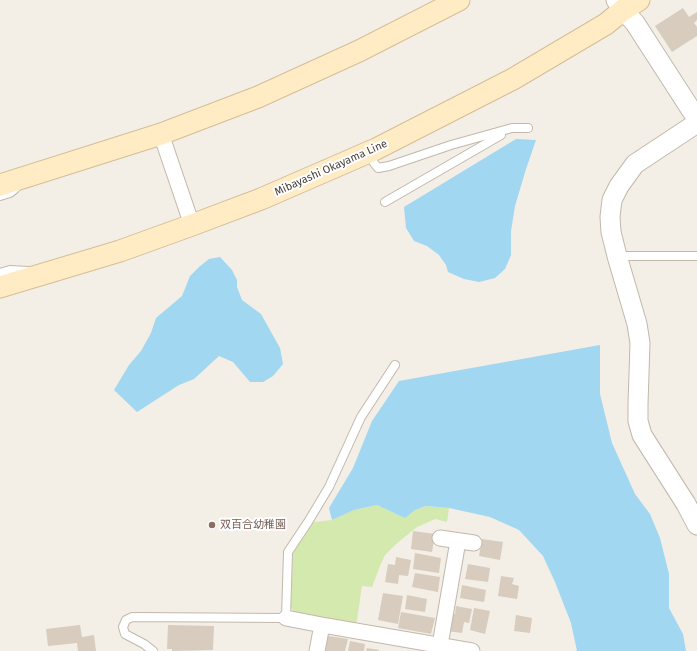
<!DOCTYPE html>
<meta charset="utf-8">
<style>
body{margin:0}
canvas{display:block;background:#f3eee6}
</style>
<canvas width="697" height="651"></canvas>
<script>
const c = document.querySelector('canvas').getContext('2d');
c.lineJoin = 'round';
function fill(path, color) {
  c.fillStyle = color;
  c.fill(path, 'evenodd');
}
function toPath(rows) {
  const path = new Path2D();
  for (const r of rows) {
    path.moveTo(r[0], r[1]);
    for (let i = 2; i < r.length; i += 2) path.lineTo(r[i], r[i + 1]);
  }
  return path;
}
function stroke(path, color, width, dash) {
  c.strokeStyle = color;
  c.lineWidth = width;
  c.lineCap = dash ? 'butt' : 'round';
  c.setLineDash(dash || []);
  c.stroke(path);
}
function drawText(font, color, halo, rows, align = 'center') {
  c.font = font + ' "Fira Sans","Noto Sans JP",sans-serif';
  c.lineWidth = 4;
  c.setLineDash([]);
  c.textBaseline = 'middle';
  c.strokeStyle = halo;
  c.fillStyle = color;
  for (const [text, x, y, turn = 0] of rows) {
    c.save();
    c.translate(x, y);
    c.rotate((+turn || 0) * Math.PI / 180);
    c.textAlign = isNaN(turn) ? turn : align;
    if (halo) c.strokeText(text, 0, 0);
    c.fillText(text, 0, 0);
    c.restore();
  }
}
const green = toPath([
 [377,505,405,518,415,510,426,506,449,508,447,522,435,519,417,527,396,544,385,555,380,566,372,587,362,586,356,626,297,615,291,608,293,553,314,522,332,520,354,510]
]);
const water = toPath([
 [516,139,536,140,526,169,515,206,511,231,511,255,505,269,495,278,479,282,464,279,448,272,446,265,439,255,427,246,414,241,406,228,404,207],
 [220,257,232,270,237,280,237,287,242,300,261,314,280,348,283,364,273,376,263,382,250,382,233,362,219,356,194,379,179,385,137,412,114,390,129,365,141,351,151,333,156,318,182,296,190,276,199,267,209,259],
 [600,345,600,394,612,443,635,494,650,514,660,538,669,574,669,608,683,634,686,651,577,651,571,623,555,582,543,556,519,530,490,517,449,508,426,506,415,510,405,518,377,505,354,510,332,520,329,508,353,468,372,421,399,381]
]);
const building = toPath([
 [683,8,689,17,697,12,697,20,694,23,697,27,697,36,672,52,655,26],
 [413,531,435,534,432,552,411,549],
 [482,539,503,542,500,560,479,556],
 [415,553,441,558,439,573,413,569],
 [396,557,411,560,408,576,399,575,398,584,385,582,388,564,395,565],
 [468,564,490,568,488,582,465,579],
 [415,573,440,577,438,592,412,587],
 [501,576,514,578,512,584,519,586,517,599,498,596],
 [462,585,486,590,484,602,460,598],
 [383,593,403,596,398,624,378,620],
 [407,595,427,599,425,612,405,609],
 [456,606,472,609,469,623,464,622,462,633,447,631,451,613,455,614],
 [474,608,490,611,485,634,470,630],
 [401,612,435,618,431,634,398,628],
 [516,615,532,618,530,633,514,631],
 [80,625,82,637,94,635,96,651,78,651,77,643,48,646,46,629],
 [168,625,214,626,213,650,172,651,172,649,167,649],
 [328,636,348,639,345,651,325,651],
 [350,641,365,644,364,651,348,651],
 [367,648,379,650,379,651,366,651]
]);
const service = toPath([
 [369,153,374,163,378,168,389,166,451,145,512,128,528,128],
 [0,196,10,193,15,189],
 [385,202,501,135],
 [617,256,697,256],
 [0,273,10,270,29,271],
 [153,651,144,644,125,634,123,627,126,620,132,617,286,618,288,552,308,522,329,487,361,417,395,365]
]);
const minor = toPath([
 [161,134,192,225],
 [440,538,474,543],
 [286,618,322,625,472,651],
 [440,645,458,541],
 [317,651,322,625]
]);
const tertiary = toPath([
 [616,0,623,10,635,23,697,119],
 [697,123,635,164,619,186,612,200,610,217,611,232,617,256,637,324,640,343,638,404,638,421,642,435,686,504,697,525]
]);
const secondary = toPath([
 [0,185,161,134,258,97,359,51,459,0],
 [0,287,120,251,192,225,261,199,376,149,513,79,606,24,623,10,639,0]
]);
const markers = [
 [212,525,4,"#8d6e63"]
];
const streetNames = [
 ["Mibayashi Okayama Line",331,168,-24]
];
const educationNames = [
 ["双百合幼稚園",220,525]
];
fill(green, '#d3e9ae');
fill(water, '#a1d7f1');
fill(building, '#d8ccbe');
stroke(service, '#c2b8ac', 10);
stroke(minor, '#c2b8ac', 17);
stroke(tertiary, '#c2b8ac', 21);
stroke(secondary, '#d4be95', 23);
stroke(service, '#fff', 8);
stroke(minor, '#fff', 15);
stroke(tertiary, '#fff', 19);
stroke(secondary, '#ffecc5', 21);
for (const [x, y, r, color] of markers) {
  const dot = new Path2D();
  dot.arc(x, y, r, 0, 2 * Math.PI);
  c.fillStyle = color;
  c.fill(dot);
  stroke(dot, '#fff', 1.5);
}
drawText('11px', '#463e35', '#fff', streetNames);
drawText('11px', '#785e54', '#fff', educationNames, 'left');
</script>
